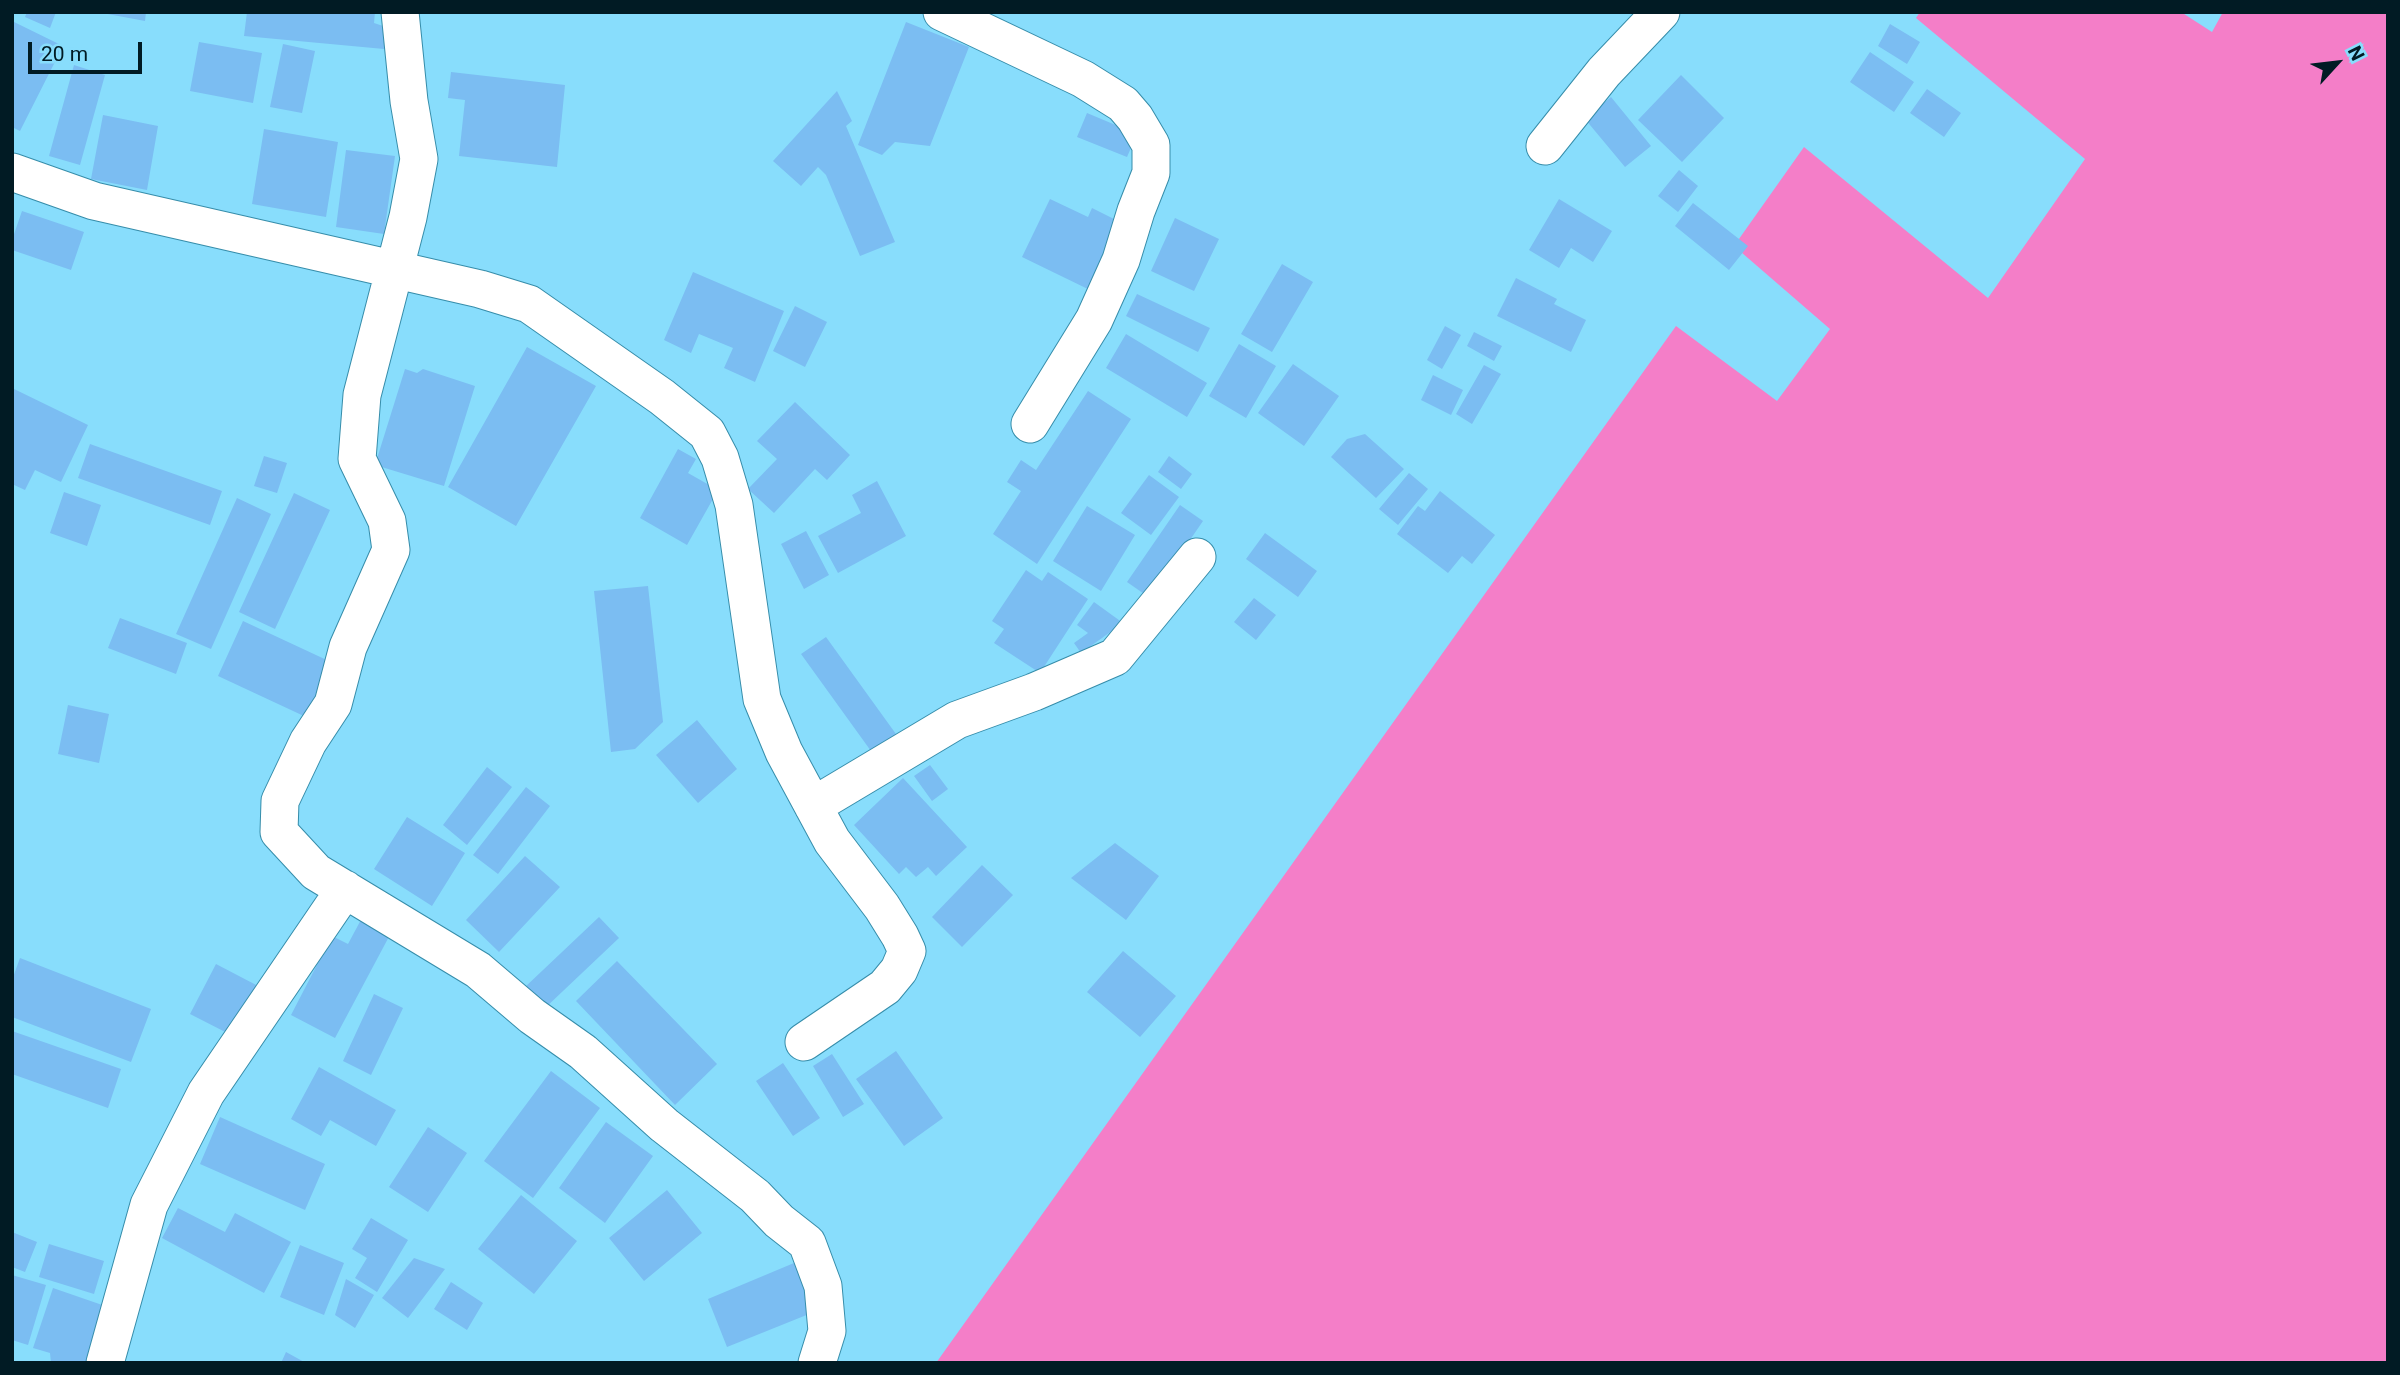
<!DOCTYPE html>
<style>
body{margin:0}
#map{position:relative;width:2400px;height:1375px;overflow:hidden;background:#88ddfc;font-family:Roboto,sans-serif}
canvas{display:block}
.frame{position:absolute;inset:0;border:14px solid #011b24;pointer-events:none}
.north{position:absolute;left:2302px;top:28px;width:70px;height:70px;-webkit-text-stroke:5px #88ddfc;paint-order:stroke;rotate:63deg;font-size:19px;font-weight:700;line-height:28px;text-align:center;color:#011b24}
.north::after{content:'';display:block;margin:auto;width:24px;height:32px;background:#011b24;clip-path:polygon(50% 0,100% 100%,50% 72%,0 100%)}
.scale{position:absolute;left:28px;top:42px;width:114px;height:32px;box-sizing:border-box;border:4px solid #011b24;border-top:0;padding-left:9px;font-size:21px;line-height:24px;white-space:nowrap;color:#011b24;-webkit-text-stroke:5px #88ddfc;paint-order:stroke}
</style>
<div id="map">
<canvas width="2400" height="1375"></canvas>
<div class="frame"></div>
<div class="north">N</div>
<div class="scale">20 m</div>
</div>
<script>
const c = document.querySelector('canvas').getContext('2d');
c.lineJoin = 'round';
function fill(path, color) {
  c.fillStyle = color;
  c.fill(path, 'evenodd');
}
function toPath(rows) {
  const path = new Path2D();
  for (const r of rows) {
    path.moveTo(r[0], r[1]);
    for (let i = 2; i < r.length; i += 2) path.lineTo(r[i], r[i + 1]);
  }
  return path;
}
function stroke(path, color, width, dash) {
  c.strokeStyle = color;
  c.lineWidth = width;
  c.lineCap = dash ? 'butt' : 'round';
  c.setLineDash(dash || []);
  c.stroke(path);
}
const green = toPath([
 [1920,12,2181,12,2212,32,2223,12,2388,12,2388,1363,936,1363,1676,326,1777,401,1830,329,1734,246,1804,147,1988,298,2085,159,1916,18]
]);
const building = toPath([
 [27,12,56,12,50,28,25,17],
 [97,12,146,12,145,21],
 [247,12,375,12,374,23,386,27,384,49,244,36],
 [12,21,63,46,20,131,12,127],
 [906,22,969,47,930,146,895,142,882,155,858,145],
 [1890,24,1920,42,1907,64,1878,46],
 [199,42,262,53,253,103,190,91],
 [283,44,315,51,302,113,270,107],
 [1870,52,1914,82,1894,112,1850,82],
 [74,65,105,75,80,165,49,156],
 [451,72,565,85,557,167,459,156,465,100,448,98],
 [1681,75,1724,118,1682,162,1638,120],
 [1927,89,1961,113,1944,137,1910,113],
 [837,91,852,121,846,126,895,242,860,256,826,175,818,167,801,186,773,161],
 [1611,97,1651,146,1625,167,1585,119],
 [1087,113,1137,134,1127,157,1077,137],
 [103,115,158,126,147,190,91,179],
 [264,129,338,142,326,217,252,204],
 [346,150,395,156,384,234,336,227],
 [1679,170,1698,186,1678,212,1658,196],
 [1050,199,1088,217,1092,208,1126,225,1094,292,1022,257],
 [1559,199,1612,231,1593,262,1571,248,1559,268,1529,250],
 [1693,203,1748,246,1729,270,1675,226],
 [22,211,84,232,71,270,12,250,12,240],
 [1175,218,1219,239,1194,291,1151,271],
 [1282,264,1313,282,1272,352,1241,334],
 [693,272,784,311,755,382,724,368,733,348,699,334,691,353,664,340],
 [1516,278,1557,299,1554,304,1586,320,1571,352,1497,316],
 [1137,294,1210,328,1198,352,1126,316],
 [795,306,827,322,805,367,773,351],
 [1445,326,1461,335,1442,369,1427,360],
 [1474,332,1502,346,1494,361,1467,346],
 [1126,334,1207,383,1187,417,1106,368],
 [1239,344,1276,366,1246,418,1209,396],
 [527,347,596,386,516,526,448,487],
 [1293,364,1339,396,1304,446,1258,413],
 [1484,365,1501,374,1472,424,1456,414],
 [405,369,417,373,423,369,475,386,444,486,375,465],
 [1433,375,1463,390,1451,415,1421,400],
 [12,388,88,425,61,482,35,470,25,490,12,484],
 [1088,391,1131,419,1037,564,993,534,1021,491,1007,482,1021,460,1036,470],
 [795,402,850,455,827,480,815,469,774,513,748,489,777,459,757,441],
 [1365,434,1404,469,1376,498,1331,457,1347,439],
 [90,444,222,491,210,525,78,478],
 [678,449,696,459,688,473,718,490,687,545,640,518],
 [264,456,287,463,277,493,254,486],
 [1169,456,1192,474,1181,489,1158,472],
 [1409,473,1428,489,1398,525,1379,509],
 [1149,475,1179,497,1151,535,1121,513],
 [877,481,906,536,838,573,818,536,861,513,852,495],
 [1440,491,1495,535,1472,564,1462,556,1448,573,1397,534,1418,506,1425,511],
 [64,492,101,505,87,546,50,533],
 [294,493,330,510,275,629,239,612],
 [237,498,271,514,211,649,176,634],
 [1180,505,1203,521,1150,598,1127,582],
 [1087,506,1135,535,1101,591,1053,561],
 [806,531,829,575,804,589,781,544],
 [1265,533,1317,571,1298,597,1246,559],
 [1026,570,1042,581,1048,572,1088,599,1040,673,994,643,1004,629,992,621],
 [648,586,663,722,635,749,611,752,594,591],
 [1254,598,1276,615,1256,640,1234,622],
 [1094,602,1123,623,1081,653,1074,643,1088,633,1077,625],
 [120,618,187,643,176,674,108,648],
 [243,621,331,662,306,717,218,676],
 [826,637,901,741,876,758,801,654],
 [68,705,109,714,99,763,58,754],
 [697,720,737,769,698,803,656,755],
 [930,765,948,789,932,801,914,776],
 [487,767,512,787,467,845,443,825],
 [903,778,967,847,936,876,928,867,916,877,906,867,899,874,854,825],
 [526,787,550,806,498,874,473,855],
 [407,817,465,853,432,906,374,869],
 [1115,843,1159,876,1126,920,1071,878],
 [525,856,560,887,499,952,466,920],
 [982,865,1013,895,962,947,932,917],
 [363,916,392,931,335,1038,291,1015,332,936,348,944],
 [599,917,619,938,544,1009,524,988],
 [1123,951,1176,996,1140,1037,1087,992],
 [20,958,151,1009,131,1062,12,1017,12,980],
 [617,961,717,1064,675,1105,576,1001],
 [216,964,260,987,235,1037,190,1014],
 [374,994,403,1008,371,1075,343,1061],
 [12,1031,121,1069,108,1108,12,1074],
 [896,1051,943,1118,904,1146,856,1079],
 [832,1054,864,1104,843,1117,813,1066],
 [783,1063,820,1118,793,1136,756,1081],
 [319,1067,396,1110,376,1146,330,1120,321,1136,291,1119],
 [551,1071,600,1108,533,1198,484,1161],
 [220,1117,325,1164,305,1210,200,1164],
 [606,1122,653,1156,605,1223,559,1188],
 [428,1127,467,1153,428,1212,389,1187],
 [667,1190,702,1233,644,1281,609,1238],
 [521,1195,577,1241,534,1294,478,1249],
 [178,1208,225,1232,235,1213,291,1242,264,1293,162,1238],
 [371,1218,408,1240,377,1292,355,1278,367,1258,352,1249],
 [12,1232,37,1242,25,1272,12,1267],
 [49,1244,104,1261,94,1294,39,1277],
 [300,1245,344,1263,324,1315,280,1297],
 [414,1258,445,1269,408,1318,382,1298],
 [794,1263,814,1312,727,1347,708,1299],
 [12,1275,46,1285,28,1345,12,1340],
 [346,1279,374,1295,355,1328,335,1315],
 [451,1282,483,1303,467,1330,434,1309],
 [53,1288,108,1307,88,1363,51,1363,50,1353,33,1348],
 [286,1352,306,1363,281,1363]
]);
const minor = toPath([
 [400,12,409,101,419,159,408,217,362,395,357,459,387,521,391,550,348,647,333,704,308,742,280,801,279,832,316,872,478,970,532,1016,583,1052,664,1125,755,1196,779,1221,807,1243,823,1286,827,1331,817,1363],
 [942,12,1083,79,1123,104,1135,118,1151,145,1151,173,1136,211,1121,260,1094,320,1030,424],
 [1545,146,1604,72,1661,12],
 [12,172,94,201,480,289,529,304,662,397,707,433,720,458,734,505,762,699,784,752,832,841,882,907,900,936,907,951,899,970,885,987,804,1042],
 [813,806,957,720,1034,692,1115,657,1197,557],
 [105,1363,149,1205,206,1093,345,889]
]);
fill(green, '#f47ec8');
fill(building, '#7bbdf2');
stroke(minor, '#368daa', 39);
stroke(minor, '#fff', 37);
</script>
